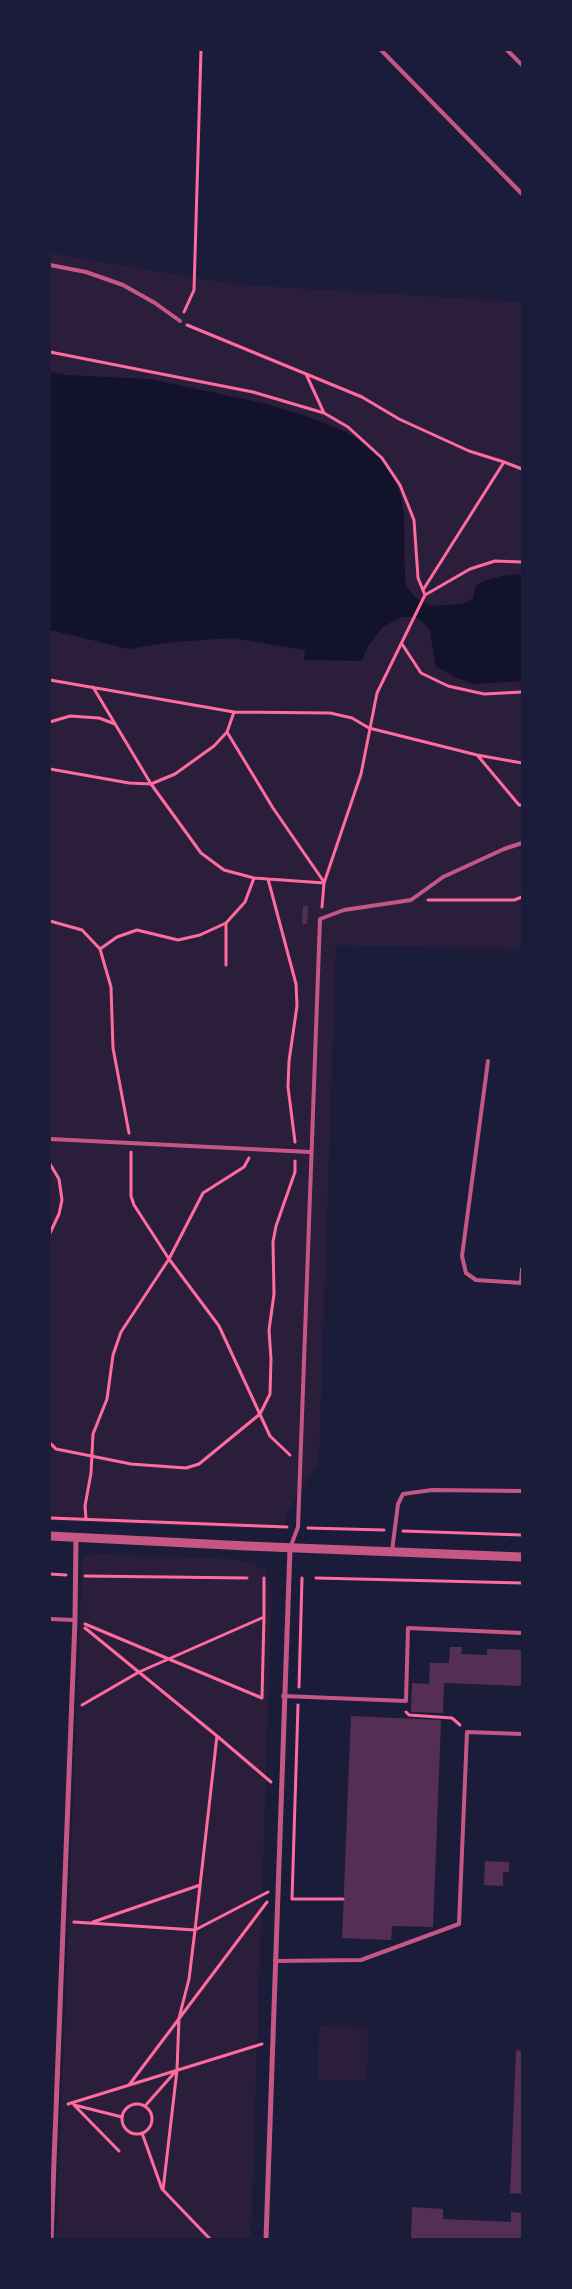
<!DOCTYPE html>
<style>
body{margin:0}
#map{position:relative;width:572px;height:2289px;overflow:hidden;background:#1b1b3a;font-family:Barlow,sans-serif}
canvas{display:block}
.frame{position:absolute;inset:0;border:51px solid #1b1b3a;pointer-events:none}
</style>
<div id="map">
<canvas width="572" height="2289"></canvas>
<div class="frame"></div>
</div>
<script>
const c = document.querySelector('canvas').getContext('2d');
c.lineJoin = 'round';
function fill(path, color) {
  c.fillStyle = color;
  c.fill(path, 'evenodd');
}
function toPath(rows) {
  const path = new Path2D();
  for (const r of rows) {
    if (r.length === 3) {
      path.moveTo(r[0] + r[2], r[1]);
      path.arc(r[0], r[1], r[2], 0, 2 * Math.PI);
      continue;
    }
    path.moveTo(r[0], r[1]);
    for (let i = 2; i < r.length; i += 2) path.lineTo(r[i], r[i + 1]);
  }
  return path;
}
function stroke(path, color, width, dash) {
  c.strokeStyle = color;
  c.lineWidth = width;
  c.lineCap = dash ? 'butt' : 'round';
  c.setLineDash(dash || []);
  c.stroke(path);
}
const green = toPath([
 [50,253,232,284,522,302,522,949,336,945,319,1461,289,1510,284,1525,269,1529,50,1521],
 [95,1554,233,1559,252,1563,265,1570,272,1590,251,2234,247,2239,56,2239,82,1564,86,1556],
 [319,2026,368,2028,367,2081,318,2080]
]);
const water = toPath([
 [50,372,66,375,149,379,263,403,309,417,342,430,358,439,379,457,394,479,401,496,404,513,405,578,406,586,416,598,431,606,463,604,473,598,476,586,483,581,502,576,516,574,522,576,522,681,474,684,456,678,436,666,430,631,423,622,414,617,401,617,383,627,367,647,362,661,304,660,305,650,233,638,173,642,129,649,50,630]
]);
const building = toPath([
 [303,906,308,906,307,924,302,924],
 [450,1647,462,1647,461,1654,487,1655,487,1649,522,1650,522,1686,444,1683,443,1713,411,1712,412,1683,429,1684,430,1663,449,1663],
 [351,1716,441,1720,433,1927,392,1926,391,1940,342,1938],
 [485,1861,509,1862,509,1872,503,1872,503,1886,484,1885],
 [516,2050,522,2051,522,2194,510,2193],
 [412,2207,443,2209,443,2219,511,2222,511,2212,522,2213,522,2239,411,2239]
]);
const path = toPath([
 [184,312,194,290,201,50],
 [187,325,362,397,399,419,469,451,504,462],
 [50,352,253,392,324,413,348,427,382,458,400,485,414,520,418,578,425,595],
 [306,374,324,413],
 [423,590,504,462,522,469],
 [402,644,421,673,448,686,484,694,522,692],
 [50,680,234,712,330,713,352,718,369,728,477,755,522,763],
 [93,687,151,784,201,853,224,870,254,878,324,883],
 [50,722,70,716,99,718,115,724],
 [227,732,273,808,324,882],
 [478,756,519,805,522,805],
 [50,769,129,783,151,784,175,774,214,746,227,732,234,712],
 [268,879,296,984,297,1006,289,1061,288,1087,295,1142],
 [428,900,514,900,522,897],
 [322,907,324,883,361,774,377,693,425,595,470,569,495,561,522,562],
 [50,921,82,930,100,949,111,987,113,1048,129,1133],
 [226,923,226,965],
 [100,949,117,937,137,930,178,940,200,935,226,923,245,902,254,878],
 [131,1152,131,1196,134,1205,169,1259,219,1326,270,1436,290,1455],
 [50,1164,59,1179,62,1200,59,1214,50,1233],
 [50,1443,56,1449,131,1464,186,1468,199,1464,260,1414,270,1394,271,1359,269,1330,274,1294,273,1242,276,1226,295,1172,295,1161],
 [50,1518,287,1527],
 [86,1519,85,1506,91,1473,93,1434,107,1399,113,1355,121,1332,169,1259,203,1193,244,1167,249,1158],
 [308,1528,384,1530],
 [403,1531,522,1535],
 [50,1574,66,1575],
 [85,1576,247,1578],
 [316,1578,522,1583],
 [85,1624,262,1698,264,1617],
 [85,1628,217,1736,271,1782],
 [299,1687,302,1578],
 [82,1705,139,1672,264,1617,264,1578],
 [298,1705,292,1899,343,1899],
 [406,1712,409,1715,452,1718,460,1725],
 [74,1922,195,1930,268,1892],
 [93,1922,200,1885],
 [129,2085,267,1902],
 [137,2119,15],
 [68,2104,262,2044],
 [74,2105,119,2151],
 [74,2105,122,2117],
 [145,2106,176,2071],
 [142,2133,162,2189],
 [210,2239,163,2190,177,2070,179,2018,189,1979,195,1930,217,1736]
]);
const service = toPath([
 [381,50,522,194],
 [507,50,522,65],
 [50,265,86,272,123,285,155,303,180,321],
 [488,1061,462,1256,466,1273,476,1280,522,1283],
 [50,1139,310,1152],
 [521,1283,522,1269],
 [290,1548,298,1527,320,919,344,910,411,900,443,877,504,849,522,843],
 [392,1551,398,1504,403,1494,432,1490,522,1491],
 [50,1619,75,1620],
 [283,1696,406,1701,408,1628,522,1633],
 [275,1961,361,1960,459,1924,467,1732,522,1734]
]);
const minor = toPath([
 [51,2239,75,1620,76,1537],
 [266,2239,290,1548]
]);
const tertiary = toPath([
 [50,1536,247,1546,522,1557]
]);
fill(green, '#2a1e3b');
fill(water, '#12122b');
fill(building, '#542f53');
stroke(path, '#ff6b9d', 3);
stroke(service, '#c65784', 4);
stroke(minor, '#c65784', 5);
stroke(tertiary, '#c65784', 9);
</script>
